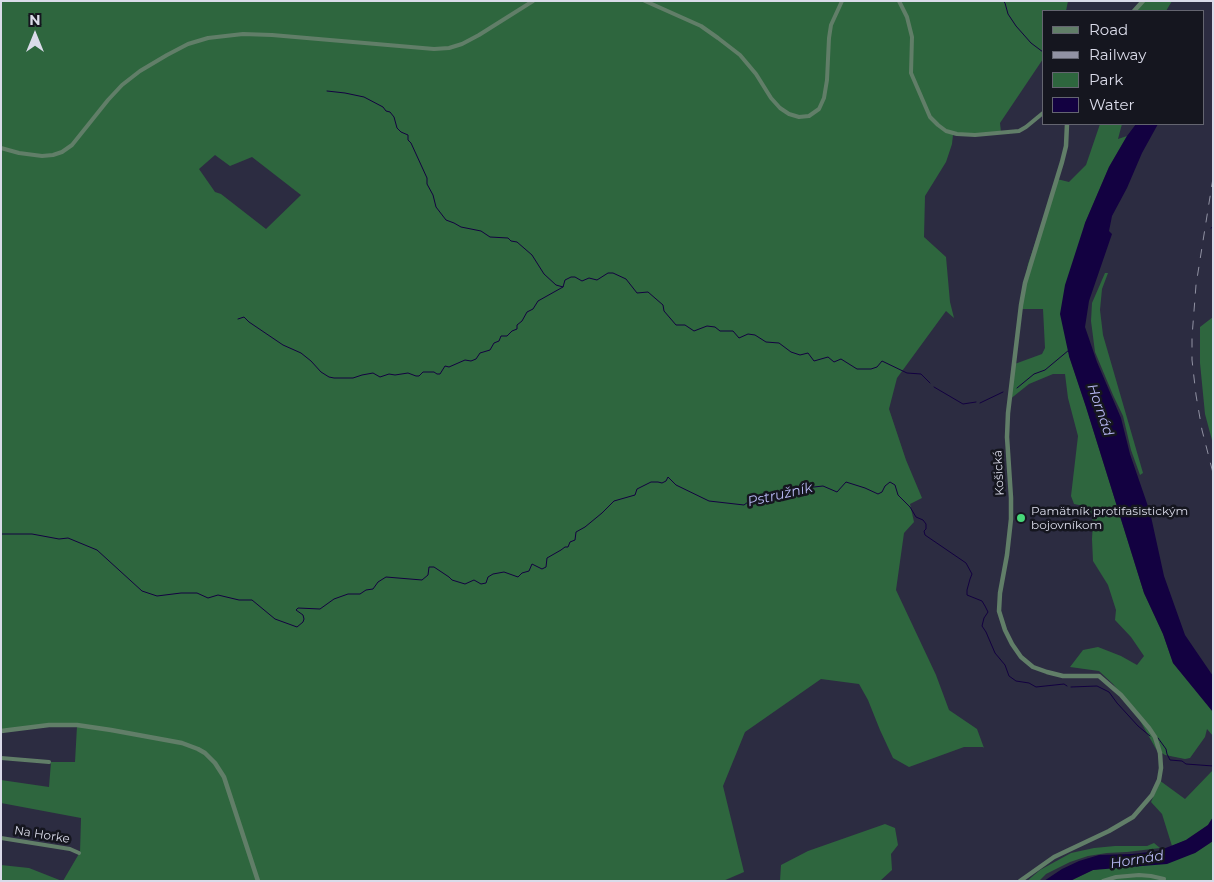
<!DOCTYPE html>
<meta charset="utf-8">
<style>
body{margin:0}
#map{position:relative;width:1214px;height:882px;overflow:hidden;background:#2c2c41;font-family:Montserrat,sans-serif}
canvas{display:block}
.frame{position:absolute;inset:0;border:2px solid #dadbe9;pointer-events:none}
.legend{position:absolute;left:1042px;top:10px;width:162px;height:115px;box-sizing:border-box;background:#15161f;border:1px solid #646570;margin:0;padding:6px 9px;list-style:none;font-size:15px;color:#dadbe9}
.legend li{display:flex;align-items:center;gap:10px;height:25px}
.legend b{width:25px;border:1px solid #646570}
.north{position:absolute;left:10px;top:10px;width:50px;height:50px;-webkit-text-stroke:4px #15161f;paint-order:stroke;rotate:0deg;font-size:14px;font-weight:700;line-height:20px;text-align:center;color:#dadbe9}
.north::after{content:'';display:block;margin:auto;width:18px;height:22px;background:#dadbe9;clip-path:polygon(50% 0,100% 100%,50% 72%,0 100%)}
</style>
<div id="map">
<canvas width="1214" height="882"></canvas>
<div class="frame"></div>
<ul class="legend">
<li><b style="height:6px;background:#617e68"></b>Road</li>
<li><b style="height:6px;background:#9192a3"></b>Railway</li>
<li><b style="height:14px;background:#2e663e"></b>Park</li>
<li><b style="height:14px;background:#130141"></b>Water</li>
</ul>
<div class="north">N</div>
</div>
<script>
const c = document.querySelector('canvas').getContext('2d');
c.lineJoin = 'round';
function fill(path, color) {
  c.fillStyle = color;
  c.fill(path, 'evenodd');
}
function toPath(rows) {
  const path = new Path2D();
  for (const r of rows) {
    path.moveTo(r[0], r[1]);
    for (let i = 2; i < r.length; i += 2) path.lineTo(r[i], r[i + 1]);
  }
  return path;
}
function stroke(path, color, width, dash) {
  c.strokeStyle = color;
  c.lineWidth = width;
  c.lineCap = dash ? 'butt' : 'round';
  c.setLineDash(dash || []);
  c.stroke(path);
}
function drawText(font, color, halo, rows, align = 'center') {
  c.font = font + ' Montserrat,sans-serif';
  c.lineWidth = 5;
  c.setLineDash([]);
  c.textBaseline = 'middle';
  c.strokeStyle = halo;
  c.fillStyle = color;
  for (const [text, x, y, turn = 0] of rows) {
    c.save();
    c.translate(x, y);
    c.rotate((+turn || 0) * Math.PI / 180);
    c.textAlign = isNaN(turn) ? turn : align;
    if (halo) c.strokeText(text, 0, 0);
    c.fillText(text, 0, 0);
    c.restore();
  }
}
const green = toPath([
 [1,1,1068,1,1066,11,1043,11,1043,59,1000,123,1001,132,960,136,953,135,952,144,946,162,925,196,924,237,946,257,950,302,954,318,946,311,897,378,889,409,906,460,922,498,910,504,914,522,904,533,896,590,936,675,949,710,977,729,984,748,983,747,964,747,909,767,893,758,880,730,868,700,859,684,821,679,745,732,723,786,744,872,723,881,63,881,80,852,81,818,1,803,1,780,49,787,51,762,75,762,77,726,49,725,1,731],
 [215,155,230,166,252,157,301,195,266,229,221,194,215,192,199,169],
 [1143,1,1172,1,1166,11,1135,11],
 [1100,124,1122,124,1118,139,1127,136,1109,167,1085,223,1069,356,1086,407,1144,593,1163,634,1173,663,1213,712,1213,736,1207,729,1205,737,1190,758,1185,759,1165,755,1156,749,1133,708,1113,684,1099,671,1070,667,1083,650,1098,647,1121,656,1137,665,1144,656,1131,637,1115,620,1116,610,1108,585,1093,561,1092,539,1093,522,1089,507,1074,504,1071,496,1078,436,1068,398,1065,374,1053,374,1029,384,1009,400,1012,365,1042,354,1045,348,1043,309,1019,309,1028,264,1057,179,1069,182,1086,165],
 [1105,273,1108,273,1102,289,1100,310,1103,335,1143,473,1140,475,1131,450,1123,416,1113,395,1095,352,1091,321,1092,303],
 [1213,317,1213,444,1205,414,1200,363,1200,327],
 [1213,770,1213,817,1208,825,1186,840,1172,846,1162,814,1151,802,1158,786,1159,780,1185,799],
 [885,824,895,828,898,845,891,854,892,870,880,881,780,881,781,865,808,851],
 [1213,841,1213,881,1070,881,1093,870,1195,853],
 [1154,843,1160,848,1127,852,1107,853,1088,856,1070,862,1046,874,1039,881,1027,881,1040,870,1071,853,1094,848,1115,846,1147,846],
 [1,865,29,868,62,881,1,881]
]);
const water = toPath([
 [1136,124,1158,124,1142,153,1127,188,1112,216,1109,231,1112,234,1089,301,1085,327,1097,362,1121,418,1130,454,1150,512,1164,576,1185,635,1213,676,1213,712,1173,663,1163,634,1144,593,1086,407,1069,356,1060,314,1065,285,1085,223,1109,167,1127,136],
 [1213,817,1213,841,1195,853,1167,864,1093,870,1070,881,1044,881,1062,869,1079,861,1099,855,1132,854,1158,851,1186,840,1208,825]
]);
const stream = toPath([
 [1003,1,1005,3,1008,14,1016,26,1031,43,1043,52],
 [327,91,345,93,364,97,383,107,386,111,390,112,394,117,397,128,401,132,408,135,408,140,411,143,427,178,427,184,433,195,436,207,446,220,454,223,461,227,481,231,490,237,508,238,511,241,517,242,532,255,544,274,556,285,563,287,565,280,571,277,575,277,582,281,589,278,597,280,608,273,613,273,626,279,637,293,648,292,663,305,664,311,676,325,685,325,694,331,707,326,715,327,720,331,733,331,739,338,748,334,755,335,766,342,779,343,791,352,800,355,808,353,814,361,828,357,834,362,841,359,857,369,871,369,877,367,882,361,907,373,921,374,930,383],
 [1211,228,1213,227],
 [238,319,244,317,249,322,283,345,301,353,311,361,321,372,329,377,334,378,353,378,362,375,373,373,380,377,389,374,395,375,408,373,416,376,419,376,423,372,434,372,437,374,440,374,445,366,449,367,465,360,471,361,476,359,480,353,490,350,494,343,499,341,501,336,507,336,512,331,517,329,517,325,522,321,527,312,533,309,538,301,563,287],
 [934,387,963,404,976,402],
 [1017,388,1034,374,1045,370,1069,350],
 [980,403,1003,392],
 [1,534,32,534,59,539,68,538,97,550,142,591,157,596,181,593,197,593,208,598,218,595,239,600,252,600,275,619,297,627,303,622,304,619,303,615,296,610,298,608,320,609,334,599,348,594,360,594,366,590,373,589,378,582,386,577,422,580,428,575,429,567,434,567,449,577,452,580,465,584,474,580,481,584,486,583,488,577,493,574,504,572,518,577,522,573,529,571,532,564,542,569,546,567,547,558,561,550,565,547,568,547,570,542,575,540,576,532,585,527,602,513,614,501,635,495,637,489,651,482,658,482,662,483,666,481,668,477,676,485,709,501,744,505,752,499,767,499,780,493,796,489,823,486,837,492,846,482,865,488,878,494,882,492,885,486,890,482,895,485,898,495,910,507,916,517,923,520,926,524,926,529,924,531,925,535,966,563,972,574,970,579,967,590,967,595,982,601,985,606,988,612,984,618,982,626,986,632,995,653,1005,665,1009,676,1016,681,1029,683,1036,687,1064,684,1067,686],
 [1071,687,1097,686,1109,692,1117,703,1138,726,1150,736],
 [1158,738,1166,749,1167,754,1170,760,1182,761,1186,764,1213,766]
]);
const minor = toPath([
 [645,1,701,26,718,38,740,55,756,74,771,98,780,108,789,114,799,117,809,116,819,109,824,98,827,80,829,38,831,25,842,1],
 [899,1,907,17,912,37,911,73,930,117,938,125,946,131,957,134,975,135,1019,131,1026,127,1043,113],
 [1,148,19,153,42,156,53,155,62,152,72,145,108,100,122,85,140,71,167,55,188,44,208,38,243,34,272,35,434,49,449,48,462,44,479,35,533,1],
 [1,758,49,762],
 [1,838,70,849,79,853],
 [1103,881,1116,877,1139,875,1151,876,1164,879]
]);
const tertiary = toPath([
 [1134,11,1143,1],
 [1,731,49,725,77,725,111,730,182,743,198,749,205,753,215,763,224,777,258,881],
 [1020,881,1054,857,1109,831,1133,817,1152,795,1159,780,1161,768,1160,753,1155,737,1149,728,1121,695,1099,676,1063,676,1047,672,1033,667,1021,657,1012,644,1005,630,999,611,1000,593,1007,555,1011,519,1011,498,1007,437,1008,413,1021,305,1025,283,1062,162,1066,146,1067,124]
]);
const rail = toPath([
 [1213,178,1196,285,1192,337,1192,360,1196,395,1202,430,1213,473]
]);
const markers = [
 [1021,518,5,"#47d779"]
];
const streetNames = [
 ["Košická",999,473,-93],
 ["Na Horke",42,835,9]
];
const poiNames = [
 ["Pamätník protifašistickým",1031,511],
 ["bojovníkom",1031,525]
];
const waterNames = [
 ["Hornád",1100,410,71],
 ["Pstružník",780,495,-13],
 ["Hornád",1137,860,-9]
];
fill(green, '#2e663e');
fill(water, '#130141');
stroke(stream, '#130141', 1);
stroke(minor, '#617e68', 4);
stroke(tertiary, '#617e68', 4.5);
stroke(rail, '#9192a3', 1, [9, 9]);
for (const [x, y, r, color] of markers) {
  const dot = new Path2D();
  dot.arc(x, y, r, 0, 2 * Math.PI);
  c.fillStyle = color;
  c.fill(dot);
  stroke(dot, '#15161f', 2);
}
drawText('12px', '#dadbe9', '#15161f', streetNames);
drawText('12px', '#dadbe9', '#15161f', poiNames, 'left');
drawText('italic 14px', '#b7b8f3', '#15161f', waterNames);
</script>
